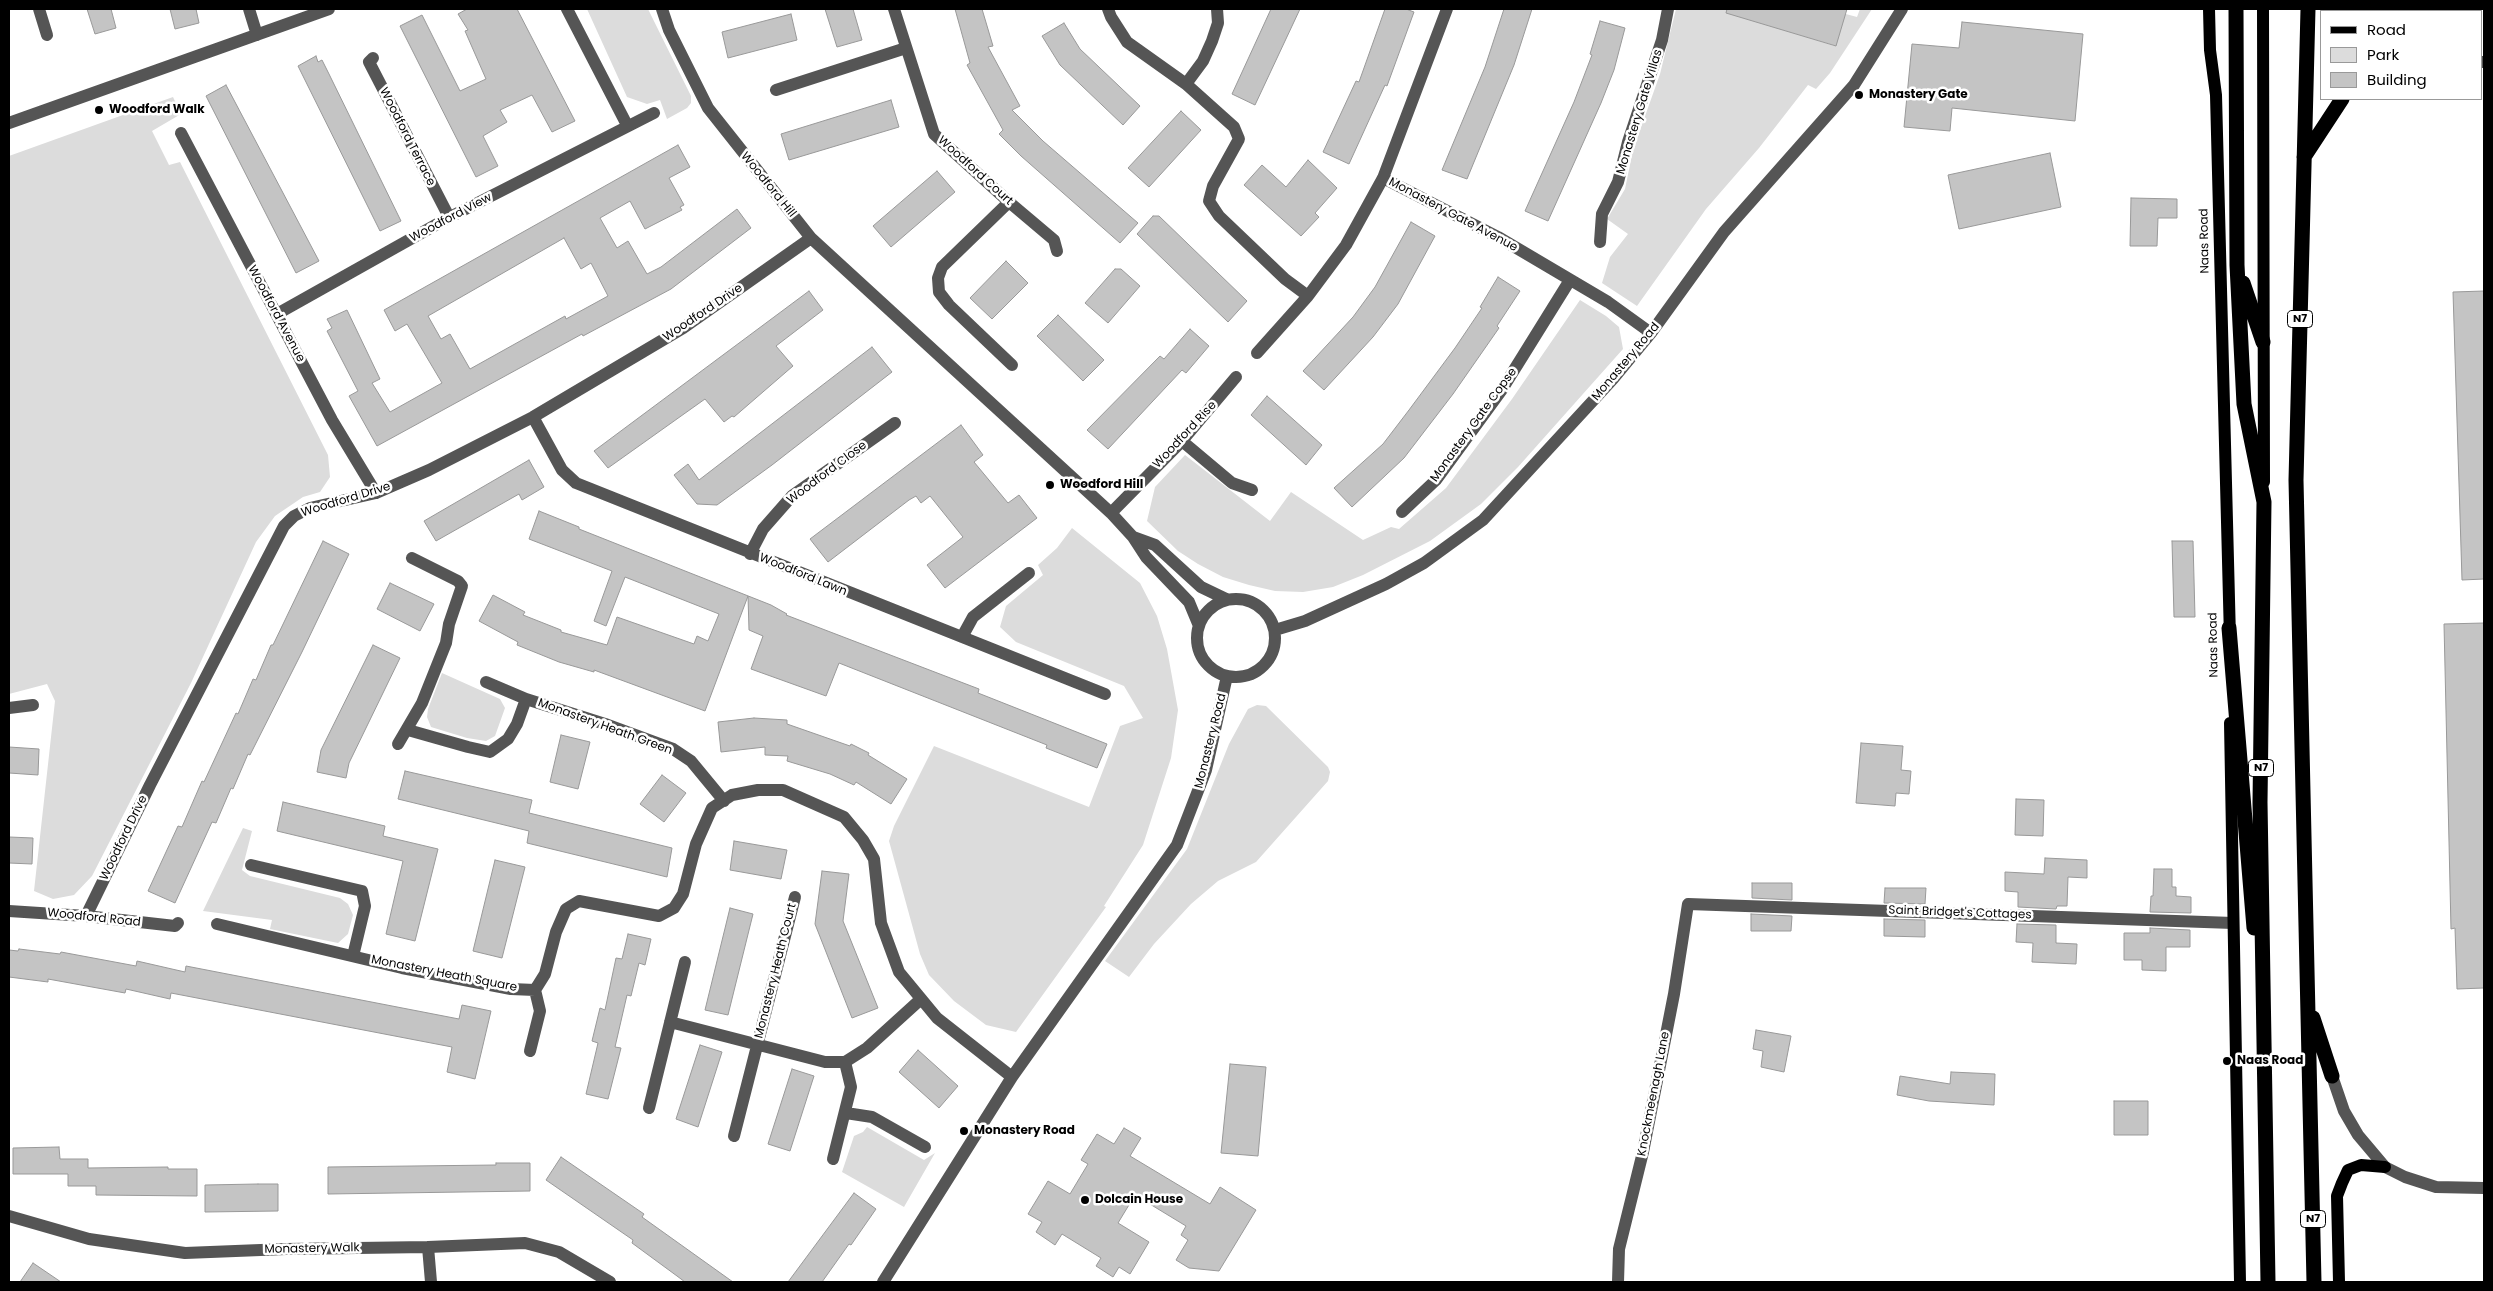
<!DOCTYPE html>
<style>
body{margin:0}
#map{position:relative;width:2493px;height:1291px;overflow:hidden;background:#fff;font-family:Poppins,sans-serif}
canvas{display:block}
.frame{position:absolute;inset:0;border:10px solid #000;pointer-events:none}
.legend{position:absolute;left:2320px;top:10px;width:162px;height:90px;box-sizing:border-box;background:#fff;border:1px solid #999;margin:0;padding:6px 9px;list-style:none;font-size:15px;color:#000}
.legend li{display:flex;align-items:center;gap:10px;height:25px}
.legend b{width:25px;border:1px solid #999}
</style>
<div id="map">
<canvas width="2493" height="1291"></canvas>
<div class="frame"></div>
<ul class="legend">
<li><b style="height:6px;background:#000"></b>Road</li>
<li><b style="height:14px;background:#dcdcdc"></b>Park</li>
<li><b style="height:14px;background:#c4c4c4"></b>Building</li>
</ul>
</div>
<script>
const c = document.querySelector('canvas').getContext('2d');
c.lineJoin = 'round';
function fill(path, color) {
  c.fillStyle = color;
  c.fill(path, 'evenodd');
}
function toPath(rows) {
  const path = new Path2D();
  for (const r of rows) {
    if (r.length === 3) {
      path.moveTo(r[0] + r[2], r[1]);
      path.arc(r[0], r[1], r[2], 0, 2 * Math.PI);
      continue;
    }
    path.moveTo(r[0], r[1]);
    for (let i = 2; i < r.length; i += 2) path.lineTo(r[i], r[i + 1]);
  }
  return path;
}
function stroke(path, color, width, dash) {
  c.strokeStyle = color;
  c.lineWidth = width;
  c.lineCap = dash ? 'butt' : 'round';
  c.setLineDash(dash || []);
  c.stroke(path);
}
function drawText(font, color, halo, rows, align = 'center') {
  c.font = font + ' Poppins,sans-serif';
  c.lineWidth = 5;
  c.setLineDash([]);
  c.textBaseline = 'middle';
  c.strokeStyle = halo;
  c.fillStyle = color;
  for (const [text, x, y, turn = 0] of rows) {
    c.save();
    c.translate(x, y);
    c.rotate((+turn || 0) * Math.PI / 180);
    c.textAlign = isNaN(turn) ? turn : align;
    if (halo) c.strokeText(text, 0, 0);
    c.fillText(text, 0, 0);
    c.restore();
  }
}
const green = toPath([
 [587,9,648,9,691,96,691,103,687,108,667,119,660,100,647,104,627,97],
 [1676,9,1751,9,1748,19,1835,46,1842,13,1857,17,1860,9,1872,9,1830,73,1816,89,1808,85,1759,148,1706,209,1637,306,1602,283,1610,257,1628,234,1607,219,1625,189,1633,150,1660,74],
 [173,97,181,114,152,131,169,165,180,162,328,455,330,477,320,492,303,497,275,516,256,542,191,683,92,876,74,895,53,899,34,891,55,701,47,684,9,694,9,156],
 [1580,300,1606,316,1619,327,1623,349,1518,467,1481,504,1430,541,1363,575,1333,587,1303,592,1275,591,1249,585,1223,577,1198,564,1178,551,1147,521,1155,487,1185,455,1270,521,1291,492,1363,540,1391,527,1399,529,1446,488,1512,399],
 [1072,528,1140,583,1157,616,1167,649,1178,710,1171,758,1143,845,1104,906,1106,907,1016,1032,986,1025,954,1001,929,975,920,954,889,841,894,826,934,746,1089,807,1120,726,1143,718,1124,686,1016,642,1000,627,1006,606,1043,575,1038,565,1057,548],
 [442,673,500,699,505,708,495,736,486,741,467,738,431,727,427,717,428,709],
 [1257,705,1266,706,1328,767,1330,772,1328,781,1256,862,1218,881,1191,904,1154,944,1129,977,1105,961,1187,849,1229,744,1248,709],
 [243,828,252,831,242,870,250,876,340,898,348,904,353,915,348,934,338,943,270,929,272,920,203,911],
 [867,1127,924,1160,935,1153,904,1207,842,1172,854,1136,863,1132]
]);
const building = toPath([
 [87,9,111,9,116,28,95,34,87,9],
 [170,9,196,9,199,23,175,29,170,9],
 [467,9,517,9,575,121,552,132,532,95,500,110,507,122,483,136,498,166,476,177,400,26,422,15,460,91,486,79,465,31,468,30,458,14,467,9],
 [825,9,853,9,862,40,837,47,825,9],
 [955,9,982,9,993,46,988,47,1020,106,1012,110,1043,141,1138,223,1120,243,1021,156,999,134,1003,130,967,65,970,63,955,9],
 [1271,9,1300,9,1255,105,1232,94,1271,9],
 [1385,9,1406,9,1414,12,1387,86,1385,85,1349,164,1323,152,1356,81,1359,82,1385,9],
 [1504,9,1532,9,1514,65,1467,179,1442,170,1485,67,1504,9],
 [1727,9,1847,9,1836,46,1726,13,1727,9],
 [791,14,797,40,728,58,722,32,791,14],
 [1600,21,1625,28,1614,70,1601,103,1548,221,1525,211,1574,102,1592,55,1590,54,1600,21],
 [1962,22,2083,34,2075,121,1952,108,1950,131,1904,127,1912,44,1959,48,1962,22],
 [1064,23,1080,49,1140,106,1123,125,1060,65,1042,36,1064,23],
 [316,56,318,62,322,60,329,74,401,221,380,231,298,66,316,56],
 [226,85,319,261,296,273,206,96,226,85],
 [891,100,899,127,789,160,781,134,891,100],
 [1181,111,1201,130,1149,187,1128,168,1181,111],
 [678,145,690,167,669,178,684,205,680,207,682,210,645,229,630,201,600,218,617,248,628,241,647,274,661,267,737,209,751,228,671,289,583,336,582,334,377,446,349,396,358,391,327,331,332,328,327,319,347,310,380,379,372,383,390,412,442,383,407,324,395,331,384,310,678,145],
 [564,238,581,269,591,263,608,296,566,319,565,316,470,369,450,334,441,339,428,316,564,238],
 [2050,153,2061,207,1959,229,1948,175,2050,153],
 [1308,160,1337,188,1315,213,1319,217,1301,236,1244,185,1262,165,1286,187,1308,160],
 [937,171,955,192,891,247,873,226,937,171],
 [2131,198,2177,199,2177,218,2158,218,2157,246,2130,246,2131,198],
 [1153,216,1159,216,1247,301,1228,322,1137,234,1153,216],
 [1411,222,1435,236,1398,304,1373,337,1324,390,1303,371,1353,317,1375,287,1411,222],
 [1006,261,1028,283,992,319,970,298,1006,261],
 [1115,269,1121,269,1140,286,1108,323,1085,303,1115,269],
 [1498,277,1520,291,1497,326,1499,328,1453,394,1404,458,1352,507,1334,488,1383,444,1409,410,1455,348,1482,308,1480,307,1498,277],
 [809,291,823,310,776,346,793,366,734,417,732,416,724,422,705,399,608,468,594,451,809,291],
 [2484,291,2484,579,2462,580,2453,292,2484,291],
 [1058,315,1104,360,1083,381,1037,336,1058,315],
 [1190,329,1209,346,1186,373,1182,370,1108,449,1087,430,1160,356,1164,359,1190,329],
 [872,347,892,372,772,465,717,505,697,504,674,475,688,464,699,480,872,347],
 [1267,396,1322,445,1306,465,1251,415,1267,396],
 [961,425,983,455,974,462,1008,503,1019,495,1037,518,945,588,927,565,963,537,930,496,921,503,916,496,909,500,828,562,810,539,961,425],
 [529,460,544,487,522,500,519,494,436,541,424,521,529,460],
 [539,511,579,527,579,529,771,605,787,614,786,615,979,689,978,693,1107,744,1097,768,1046,748,1047,745,839,663,826,696,751,669,763,636,749,630,748,596,705,711,594,670,594,672,559,662,517,645,518,642,479,621,493,595,525,612,523,615,561,630,561,632,607,645,617,617,694,644,697,636,708,641,719,614,625,577,606,626,594,621,612,571,529,539,539,511],
 [323,541,349,554,302,652,250,755,248,754,233,789,231,788,216,823,212,822,175,903,148,891,178,826,182,827,202,781,204,782,236,713,238,714,253,679,256,680,271,645,273,645,323,541],
 [2172,541,2193,541,2195,617,2174,617,2172,541],
 [390,583,434,604,420,631,377,609,390,583],
 [2484,623,2484,988,2457,989,2455,928,2451,929,2444,624,2484,623],
 [373,645,400,658,349,763,346,778,317,772,321,750,373,645],
 [754,718,787,720,787,724,850,746,851,744,869,753,868,755,907,779,891,804,856,782,854,785,830,774,787,761,788,756,765,755,765,747,721,752,718,722,754,718],
 [561,735,590,742,578,789,550,782,561,735],
 [1861,743,1903,746,1901,770,1911,771,1909,794,1896,793,1895,806,1856,803,1861,743],
 [9,747,39,749,38,775,9,773,9,747],
 [405,771,532,800,529,813,672,848,667,877,527,843,529,831,398,799,405,771],
 [662,775,686,793,664,822,640,804,662,775],
 [2016,799,2044,800,2043,836,2015,835,2016,799],
 [283,802,385,826,383,836,438,849,415,941,386,934,403,861,277,831,283,802],
 [9,837,33,838,32,864,9,863,9,837],
 [734,841,787,850,781,879,730,870,734,841],
 [2045,858,2087,860,2087,878,2068,877,2067,906,2057,906,2056,909,2018,907,2018,892,2005,891,2005,872,2044,874,2045,858],
 [495,860,525,867,502,958,473,951,495,860],
 [2154,869,2172,869,2172,887,2176,887,2176,896,2191,897,2191,913,2150,912,2151,896,2153,896,2154,869],
 [822,871,849,874,843,921,878,1008,852,1018,815,924,822,871],
 [1752,883,1792,883,1792,900,1752,898,1752,883],
 [1885,888,1926,888,1925,904,1884,903,1885,888],
 [730,908,753,914,728,1015,705,1010,730,908],
 [1751,914,1792,916,1791,931,1751,931,1751,914],
 [1884,919,1925,920,1925,937,1884,936,1884,919],
 [2017,924,2056,925,2056,943,2077,944,2076,964,2032,962,2033,943,2016,942,2017,924],
 [2150,928,2190,930,2190,947,2166,947,2166,971,2142,970,2142,960,2124,960,2124,933,2150,933,2150,928],
 [628,934,651,939,645,965,639,963,631,996,627,995,615,1047,621,1048,608,1099,586,1094,598,1043,592,1041,600,1008,605,1010,616,958,622,959,628,934],
 [19,949,60,954,61,952,136,966,137,961,185,972,186,966,459,1019,462,1005,491,1011,475,1079,447,1072,452,1047,171,993,170,999,126,989,125,993,48,979,48,982,9,977,9,950,18,951,19,949],
 [1756,1030,1791,1036,1784,1072,1761,1067,1763,1051,1753,1049,1756,1030],
 [700,1045,722,1052,698,1127,676,1119,700,1045],
 [918,1050,958,1086,939,1108,899,1072,918,1050],
 [1230,1064,1266,1067,1258,1156,1221,1153,1230,1064],
 [792,1069,814,1076,790,1151,768,1144,792,1069],
 [1951,1072,1995,1074,1994,1105,1929,1101,1897,1095,1900,1076,1950,1084,1951,1072],
 [2114,1101,2148,1101,2148,1135,2114,1135,2114,1101],
 [1124,1128,1141,1138,1130,1156,1210,1204,1220,1187,1256,1210,1219,1271,1189,1268,1176,1260,1188,1240,1181,1235,1186,1226,1135,1195,1118,1223,1149,1242,1130,1274,1119,1267,1113,1277,1096,1266,1101,1258,1062,1234,1055,1245,1036,1232,1042,1222,1028,1214,1048,1181,1070,1194,1088,1164,1081,1160,1097,1134,1114,1144,1124,1128],
 [59,1147,60,1159,88,1159,88,1168,168,1167,168,1169,197,1169,197,1196,96,1195,96,1186,68,1186,68,1174,13,1174,13,1148,59,1147],
 [561,1157,644,1214,642,1217,733,1282,685,1282,677,1276,632,1243,633,1240,546,1180,561,1157],
 [496,1163,530,1163,530,1191,328,1194,328,1167,496,1165,496,1163],
 [258,1184,278,1184,278,1211,205,1212,205,1185,258,1184],
 [854,1193,876,1209,851,1245,849,1244,822,1282,788,1282,854,1193],
 [33,1263,61,1282,20,1282,33,1263]
]);
const minor = toPath([
 [39,9,47,35],
 [249,9,257,35],
 [567,9,627,125],
 [662,9,669,30,708,108,811,238,1111,513,1133,537,1146,557,1189,602,1199,626],
 [894,9,934,134,1009,202,1054,240,1057,251],
 [1108,9,1111,17,1127,42,1186,84,1234,127,1239,139,1213,186,1209,201,1219,216,1285,279,1308,296],
 [373,58,369,62,449,217],
 [2482,62,2484,62],
 [1186,84,1203,61,1212,41,1218,23,1217,9],
 [776,90,906,48],
 [9,123,329,9],
 [181,133,332,420,376,493],
 [1383,178,1498,237,1608,302,1651,333],
 [1009,202,942,267,938,278,939,292,949,305,1012,365],
 [1600,242,1602,214,1618,182,1628,142,1662,40,1668,9],
 [277,314,448,218,654,113],
 [1257,353,1308,296,1346,245,1383,178,1447,9],
 [533,417,562,470,576,483,1105,694],
 [1182,441,1232,483,1252,490],
 [1402,512,1436,480,1501,391,1570,280],
 [1111,513,1182,441,1236,377],
 [1133,537,1155,545,1201,587,1226,599],
 [750,554,763,529,792,496,895,423],
 [1236,638,39],
 [1275,630,1305,621,1386,584,1424,563,1483,520,1613,379,1651,333,1724,232,1854,85,1902,9],
 [962,637,973,617,1029,573],
 [486,682,526,699,605,724,673,749,691,761,724,801],
 [9,708,33,705],
 [408,730,468,747,490,752,508,739,517,724,526,699],
 [398,744,422,703,446,643,449,624,462,586,458,581,412,558],
 [251,865,362,891,365,906,353,956],
 [9,911,86,916,175,926,178,923],
 [86,916,150,785,284,526,294,516,310,508,376,493,429,470,533,417,683,328,811,238],
 [217,924,402,968,511,989,535,990],
 [535,990,545,974,556,932,566,909,579,901,659,916,674,908,683,894,696,844,712,808,732,795,758,790,783,790,844,817,863,840,874,859,881,923,899,972,937,1018,1012,1077],
 [670,1022,825,1062,845,1062,867,1048,921,999],
 [530,1051,540,1011,535,990],
 [2332,1076,2344,1111,2358,1135,2385,1167,2405,1177,2436,1187,2484,1188],
 [649,1108,685,962],
 [846,1113,872,1117,925,1147],
 [734,1136,795,897],
 [833,1159,851,1087,845,1062],
 [9,1216,89,1239,185,1253,286,1249,428,1247,525,1243,559,1252,610,1282],
 [428,1247,431,1282],
 [883,1282,1012,1077,1177,845,1206,770,1227,676],
 [1618,1282,1619,1249,1643,1152,1674,994,1688,904,2233,923]
]);
const major = toPath([
 [2209,9,2210,50,2216,95,2230,638],
 [2263,9,2264,482],
 [2230,723,2240,1282],
 [2339,1282,2337,1196,2342,1183,2348,1170,2361,1165,2385,1167]
]);
const highway = toPath([
 [2236,9,2237,265,2244,404,2264,502,2260,802,2268,1282],
 [2308,9,2296,480,2314,1282],
 [2334,9,2335,11],
 [2304,157,2342,99],
 [2243,283,2263,342],
 [2229,628,2254,928],
 [2313,1018,2332,1076]
]);
const markers = [
 [1859,95,5,"#000"],
 [99,110,5,"#000"],
 [1050,485,5,"#000"],
 [2227,1061,5,"#000"],
 [964,1131,5,"#000"],
 [1085,1200,5,"#000"]
];
const shields = [
 [2300,319,25],
 [2261,768,25],
 [2313,1219,25]
];
const shieldNames = [
 ["N7",2300,319],
 ["N7",2261,768],
 ["N7",2313,1219]
];
const poiNames = [
 ["Monastery Gate",1869,95],
 ["Woodford Walk",109,110],
 ["Woodford Hill",1060,485],
 ["Naas Road",2237,1061],
 ["Monastery Road",974,1131],
 ["Dolcain House",1095,1200]
];
const streetNames = [
 ["Monastery Gate Villas",1640,112,-73],
 ["Woodford Terrace",407,137,63],
 ["Woodford Court",975,171,42],
 ["Woodford Hill",768,185,51],
 ["Monastery Gate Avenue",1453,215,28],
 ["Woodford View",451,218,-28],
 ["Naas Road",2205,241,-91],
 ["Woodford Drive",703,313,-34],
 ["Woodford Avenue",276,314,62],
 ["Monastery Road",1626,362,-50],
 ["Monastery Gate Copse",1474,425,-54],
 ["Woodford Rise",1185,435,-47],
 ["Woodford Close",827,473,-37],
 ["Woodford Drive",346,500,-17],
 ["Woodford Lawn",803,575,22],
 ["Naas Road",2214,645,-91],
 ["Monastery Heath Green",605,727,20],
 ["Monastery Road",1211,741,-76],
 ["Woodford Drive",124,838,-64],
 ["Saint Bridget's Cottages",1960,913,2],
 ["Woodford Road",94,918,6],
 ["Monastery Heath Court",776,971,-76],
 ["Monastery Heath Square",444,974,11],
 ["Knockmeenagh Lane",1654,1094,-79],
 ["Monastery Walk",312,1249,-1]
];
fill(green, '#dcdcdc');
fill(building, '#c4c4c4');
stroke(building, '#999', 1);
stroke(minor, '#555', 12);
stroke(major, '#000', 12);
stroke(highway, '#000', 15);
for (const [x, y, r, color] of markers) {
  const dot = new Path2D();
  dot.arc(x, y, r, 0, 2 * Math.PI);
  c.fillStyle = color;
  c.fill(dot);
  stroke(dot, '#fff', 2);
}
for (const [x, y, w] of shields) {
  const box = new Path2D();
  box.roundRect(x - w / 2, y - 8.5, w, 17, 4);
  c.fillStyle = '#fff';
  c.fill(box);
  stroke(box, '#000', 1);
}
drawText('bold 11px', '#000', null, shieldNames);
drawText('bold 12px', '#000', '#fff', poiNames, 'left');
drawText('12px', '#000', '#fff', streetNames);
</script>
